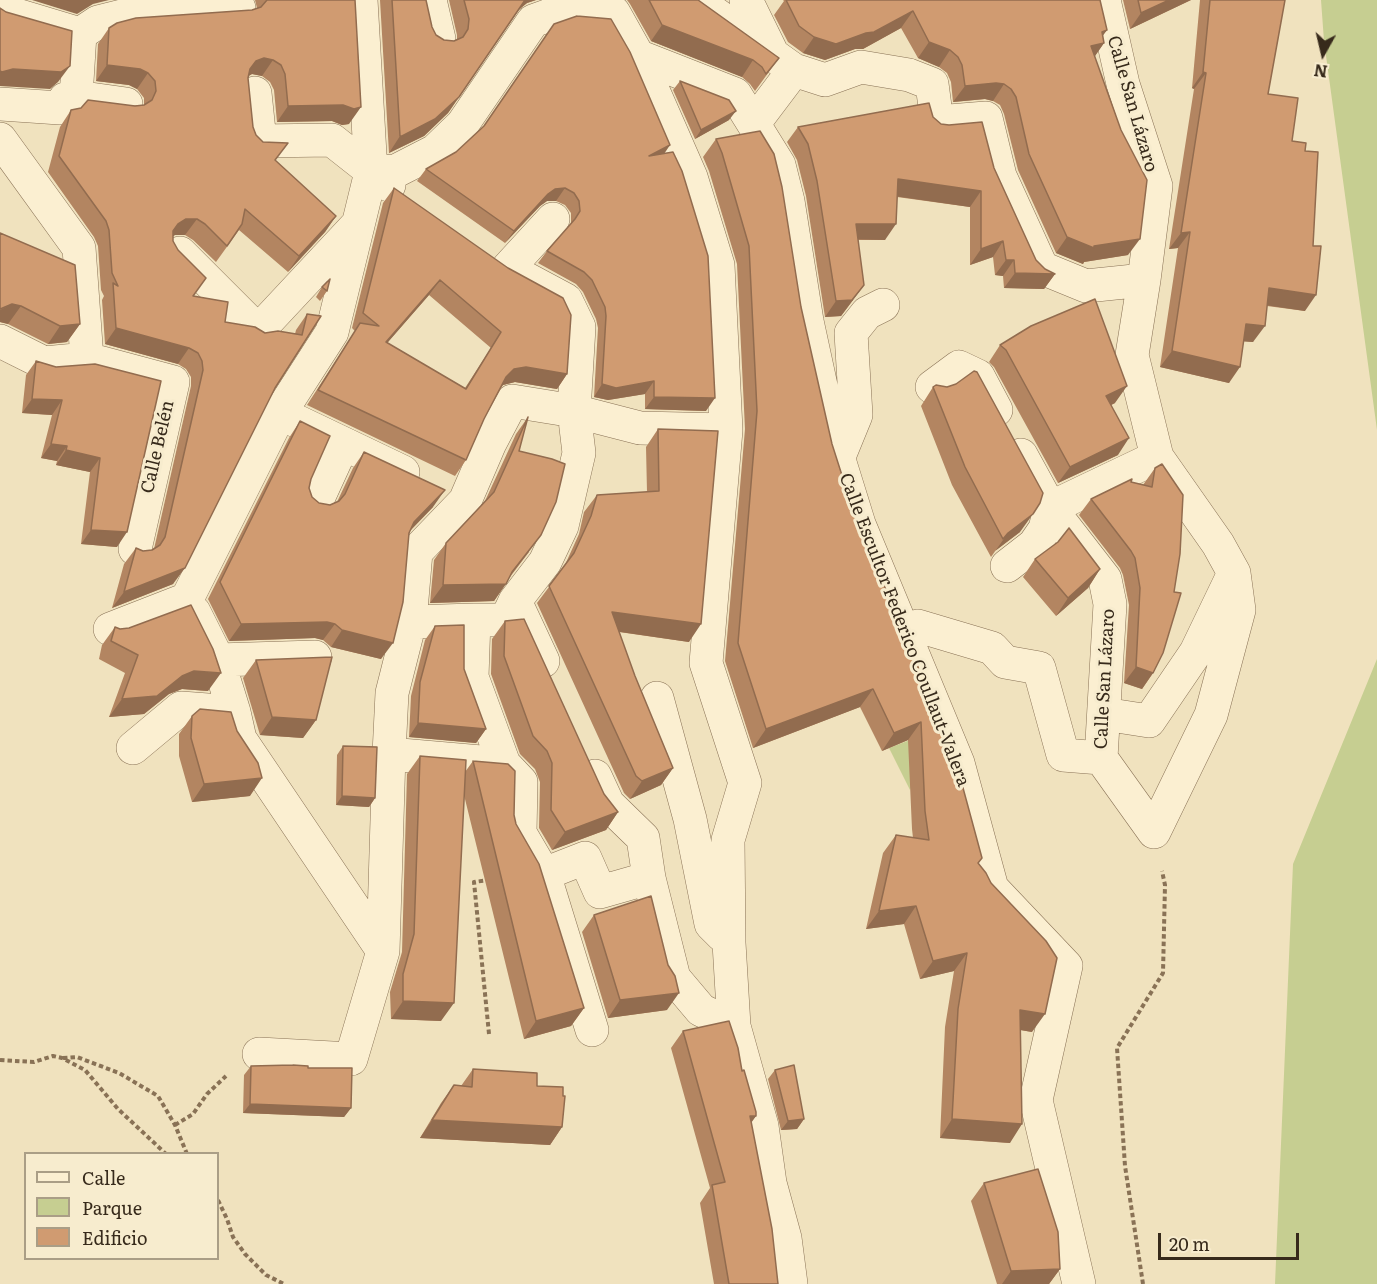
<!DOCTYPE html>
<meta charset="utf-8">
<style>
body{margin:0}
#map{position:relative;width:1377px;height:1284px;overflow:hidden;background:#f0e2be;font-family:Literata,serif}
canvas{display:block}
.legend{position:absolute;left:24px;top:1152px;width:195px;height:108px;box-sizing:border-box;background:#f7ecce;border:2px solid #aa9e86;margin:0;padding:8px 10px;list-style:none;font-size:18px;color:#372a1b}
.legend li{display:flex;align-items:center;gap:12px;height:30px}
.legend b{width:30px;border:2px solid #aa9e86}
.north{position:absolute;left:1293px;top:24px;width:60px;height:60px;-webkit-text-stroke:4px #f7ecce;paint-order:stroke;rotate:188deg;font-size:16px;font-weight:700;line-height:24px;text-align:center;color:#372a1b}
.north::after{content:'';display:block;margin:auto;width:21px;height:27px;background:#372a1b;clip-path:polygon(50% 0,100% 100%,50% 72%,0 100%)}
.scale{position:absolute;left:1158px;top:1233px;width:141px;height:27px;box-sizing:border-box;border:3px solid #372a1b;border-top:0;padding-left:8px;font-size:18px;line-height:21px;white-space:nowrap;color:#372a1b;-webkit-text-stroke:4px #f7ecce;paint-order:stroke}
</style>
<div id="map">
<canvas width="1377" height="1284"></canvas>
<ul class="legend">
<li><b style="height:8px;background:#fbefd1"></b>Calle</li>
<li><b style="height:16px;background:#c6ce91"></b>Parque</li>
<li><b style="height:16px;background:#d09b71"></b>Edificio</li>
</ul>
<div class="north">N</div>
<div class="scale">20 m</div>
</div>
<script>
const c = document.querySelector('canvas').getContext('2d');
c.lineJoin = 'round';
function fill(path, color) {
  c.fillStyle = color;
  c.fill(path, 'evenodd');
}
function toPath(rows) {
  const path = new Path2D();
  for (const r of rows) {
    path.moveTo(r[0], r[1]);
    for (let i = 2; i < r.length; i += 2) path.lineTo(r[i], r[i + 1]);
  }
  return path;
}
function stroke(path, color, width, dash) {
  c.strokeStyle = color;
  c.lineWidth = width;
  c.lineCap = dash ? 'butt' : 'round';
  c.setLineDash(dash || []);
  c.stroke(path);
}
function drawText(font, color, halo, rows, align = 'center') {
  c.font = font + ' Literata,serif';
  c.lineWidth = 6;
  c.setLineDash([]);
  c.textBaseline = 'middle';
  c.strokeStyle = halo;
  c.fillStyle = color;
  for (const [text, x, y, turn = 0] of rows) {
    c.save();
    c.translate(x, y);
    c.rotate((+turn || 0) * Math.PI / 180);
    c.textAlign = isNaN(turn) ? turn : align;
    if (halo) c.strokeText(text, 0, 0);
    c.fillText(text, 0, 0);
    c.restore();
  }
}
const green = toPath([
 [1321,0,1377,0,1377,430,1324,41],
 [1377,659,1377,1284,1275,1284,1293,864],
 [936,730,910,790,889,748]
]);
const path = toPath([
 [489,1034,474,882,489,880],
 [63,1058,77,1057,119,1073,158,1096,175,1125,187,1154],
 [0,1060,34,1062,53,1056,62,1058,85,1070,118,1109,166,1154],
 [175,1125,193,1114,207,1094,226,1076],
 [218,1200,227,1219,233,1237,245,1254,266,1275,284,1284],
 [1143,1284,1125,1166,1117,1048,1163,973,1165,885,1162,871]
]);
const minor = toPath([
 [430,0,439,39],
 [696,0,794,70,825,80,861,67,909,75,932,84,937,122,986,118,1000,176,1042,268,1086,286,1144,280],
 [746,0,771,51],
 [0,10,80,34,76,97],
 [80,34,98,22,122,16,239,8],
 [638,56,735,94,779,165,788,201,807,321,832,437,859,524,958,763,992,888,1066,966,1036,1100,1079,1284],
 [255,93,260,141,332,140,389,185],
 [0,104,60,108,65,99,76,97,126,104],
 [754,123,794,70],
 [0,139,79,248,87,359],
 [371,172,396,171,435,151,462,125,533,21,566,9,614,13,638,56,691,177,718,265,726,430,706,663,745,783,728,840,729,943,734,1026,762,1126,770,1183,785,1238,791,1284],
 [180,253,258,331,358,224],
 [508,268,553,219],
 [0,341,44,363,87,359,173,382,135,549],
 [932,387,959,367,978,376,996,410],
 [290,418,403,472],
 [1021,455,1050,508,1105,579,1110,604,1101,758,1154,832,1211,715,1239,610,1234,573,1218,544,1157,457,1132,355,1144,280,1156,186,1123,84,1104,0],
 [838,459,856,415,851,333,867,313,883,305],
 [316,503,343,444],
 [1007,566,1034,545,1045,529,1050,508,1157,457],
 [515,601,506,620,474,620,472,677,504,764,521,782,520,833,544,874,592,1030],
 [194,612,218,660,234,712,240,739,383,951],
 [474,620,410,622,392,693,389,754,504,764],
 [410,622,416,552,465,501,490,443,512,401,574,411,579,327,566,300,510,270],
 [918,626,992,648,1005,662,1039,668,1063,755,1101,758],
 [110,629,187,599,280,413,332,332,371,172,361,0],
 [218,660,315,657],
 [543,661,515,601,545,562,562,526,579,453,574,411,640,428,726,430],
 [657,698,690,819,711,924,722,935],
 [1104,714,1149,721,1196,652,1234,573],
 [133,748,181,708,234,712],
 [595,776,608,804,643,838,649,878,674,978,701,1010,734,1026],
 [544,874,585,858,600,892,649,878],
 [259,1054,351,1059,383,951,389,754]
]);
const wall = toPath([
 [255,0,355,0,349,124,342,125,332,121,277,122,274,90,270,82,262,76,252,74,248,76,248,78,253,127,256,135,276,161,336,216,325,232,288,272,239,230,216,262,193,240,185,235,175,235,173,236,173,241,193,296,225,322,265,333,295,334,296,330,307,314,321,316,275,388,173,584,112,608,124,564,136,548,143,551,152,550,154,549,191,386,191,377,186,369,178,364,105,344,102,300,104,296,101,290,98,246,94,237,48,172,60,127,71,110,144,105,144,98,137,89,129,85,96,81,98,44,109,28,252,10,257,8],
 [380,0,426,0,432,27,436,35,444,40,454,41,457,40,457,35,449,0,536,0,527,3,519,10,448,113,424,136,391,152,389,153],
 [627,0,698,0,779,58,755,91,750,84,742,77,651,41,630,4],
 [783,0,1100,0,1107,30,1102,36,1104,43,1094,57,1128,255,1084,262,1083,264,1056,253,1018,170,1004,114,1000,105,993,101,985,99,953,102,951,82,947,73,939,67,918,58,901,28,863,49,855,49,825,60,803,53,788,42,774,15,784,1],
 [1123,0,1191,0,1130,29],
 [1200,0,1285,0,1268,94,1292,141,1305,151,1305,311,1267,306,1253,342,1244,341,1229,383,1160,367,1178,248,1169,249,1194,89,1192,88],
 [680,81,729,120,695,139,673,90],
 [933,117,994,168,1036,260,1045,269,1055,274,1044,289,1004,288,1003,276,995,275,993,257,970,265,970,207,897,197,885,240,858,240,853,300,841,316,825,317,806,196,797,160,787,142,798,127],
 [716,139,801,307,832,444,854,513,978,864,1032,1032,1021,1030,1010,1143,940,1138,945,1027,954,971,920,979,904,924,866,929,883,853,896,835,913,838,912,829,908,740,882,751,860,707,753,748,725,661,745,429,737,264,709,171,703,157],
 [456,152,664,153,706,411,645,409,645,394,608,400,594,397,598,328,596,319,583,292,576,284,538,263,547,251,571,224,571,213,565,205,556,201,547,201,540,206,505,243,417,181,426,169],
 [394,188,567,374,557,389,515,382,503,385,484,419,466,460,455,476,307,405,355,331,352,328,383,203],
 [429,295,491,348,465,388,387,343],
 [0,233,80,324,67,342,48,344,8,324,0,322],
 [322,287,327,291,320,301,316,297],
 [1000,345,1115,403,1111,405,1118,455,1058,483,994,367,989,362],
 [36,361,56,367,95,364,117,547,81,544,90,472,56,465,57,461,41,458,52,415,22,413,26,375],
 [933,387,947,387,1020,532,995,551,991,557,952,485,921,406],
 [528,417,519,451,529,552,510,577,494,601,430,603,434,560,446,543,485,501,516,434],
 [300,421,309,488,312,497,319,503,330,505,337,502,353,468,364,452,433,507,410,531,381,659,331,647,323,640,315,638,229,641,208,599,289,438],
 [658,429,689,642,619,632,635,676,673,768,661,785,630,799,624,793,537,603,564,567,579,534,584,512,597,495,647,492,646,447],
 [1155,468,1153,673,1142,689,1124,683,1129,605,1123,575,1120,568,1079,515,1091,499,1131,482,1143,485],
 [1035,559,1100,569,1088,588,1056,616,1023,577],
 [505,621,604,794,618,812,606,830,552,850,539,828,540,782,535,769,520,754,491,674,492,639],
 [435,626,464,669,486,729,476,743,409,737,411,696,425,640],
 [115,627,208,691,182,689,169,694,144,714,109,717,125,673,99,659,102,645],
 [256,660,316,720,303,738,260,735,243,678],
 [192,716,250,796,192,802,179,756,179,734],
 [343,746,375,798,369,807,336,805,337,755],
 [420,756,465,772,473,761,514,815,516,824,584,1008,571,1026,524,1039,464,795,441,1021,391,1019,390,992,402,952,407,774],
 [594,915,667,1010,608,1018,582,932],
 [683,1031,742,1071,756,1116,751,1122,778,1284,714,1284,700,1203,710,1188,671,1048],
 [251,1066,308,1068,351,1108,344,1117,243,1113,244,1075],
 [473,1069,537,1086,562,1127,550,1145,420,1138,441,1103,454,1085,461,1086],
 [775,1070,804,1119,797,1129,781,1130,768,1079],
 [984,1183,1060,1269,1049,1284,997,1284,971,1201]
]);
const shadedWall = toPath([
 [32,0,109,0,93,4,77,14],
 [525,0,536,0,527,3,518,10],
 [1169,0,1191,0,1130,29,1141,13],
 [913,11,901,28,863,49,855,49,825,60,803,53,814,37],
 [662,25,753,60,742,77,651,41],
 [1107,30,1096,45,1104,43,1093,59,1079,62,1102,32],
 [929,42,950,50,939,67,918,58],
 [264,58,273,60,262,76,252,74,245,78,250,69,256,61],
 [107,65,140,69,148,73,137,89,129,85,96,81],
 [70,66,58,82,50,89,0,86,0,71,13,69],
 [1203,72,1206,73,1194,89,1192,88],
 [996,83,1004,84,993,101,985,99,953,102,965,86],
 [459,97,448,113,424,136,391,152,389,153,400,136],
 [343,105,361,107,349,124,342,125,332,121,277,122,288,106],
 [736,111,729,120,695,139,701,130],
 [670,145,662,157,649,156],
 [898,179,981,191,970,207,887,195],
 [565,188,556,201,547,201,540,206,505,243,514,231,548,194,555,189],
 [336,216,325,232,288,272,299,256],
 [186,219,197,219,185,235,175,235,166,240,178,224],
 [856,224,896,224,885,240,845,239],
 [1190,232,1178,248,1169,249,1181,233],
 [1067,237,1094,246,1140,239,1128,255,1084,262,1083,264,1056,253],
 [1003,241,993,257,970,265,981,249],
 [1006,260,1014,260,1003,276,995,275],
 [1015,273,1055,274,1044,289,1004,288],
 [440,280,429,295,375,357,386,342],
 [864,285,853,300,841,316,825,317,836,301],
 [1269,288,1316,295,1305,311,1258,304],
 [12,304,21,306,8,324,0,322,0,310],
 [80,324,67,342,48,344,60,326],
 [1246,324,1265,326,1253,342,1235,341],
 [116,328,189,348,178,364,105,344],
 [1172,351,1240,367,1229,383,1160,367],
 [526,367,567,374,557,389,515,382,503,385,495,392,506,377,514,369],
 [654,381,645,394,608,400,594,397,602,384],
 [1127,386,1115,403,1095,413,1106,396],
 [654,397,715,398,706,411,645,409],
 [32,399,62,400,52,415,22,413],
 [1129,438,1118,455,1058,483,1070,467],
 [51,444,67,446,57,461,41,458],
 [66,450,100,458,90,472,56,465],
 [445,490,433,507,402,539,414,522],
 [1033,514,1020,532,995,551,991,557,1008,533],
 [91,530,127,532,117,547,81,544],
 [541,535,504,584,506,584,494,601,430,603,443,585,512,572],
 [185,568,173,584,112,608,124,592],
 [1100,569,1088,588,1056,616,1068,598],
 [612,612,701,624,689,642,600,629],
 [327,622,335,624,323,640,315,638,229,641,241,624],
 [342,630,393,643,381,659,331,647],
 [1136,667,1153,673,1142,689,1124,683],
 [194,671,221,673,208,691,182,689,169,694,144,714,109,717,122,699],
 [873,689,860,707,753,748,766,729],
 [272,717,316,720,303,738,260,735],
 [921,722,908,740,882,751,894,733],
 [418,723,486,729,476,743,409,737],
 [673,768,661,785,630,799,642,781],
 [262,778,250,796,192,802,204,784],
 [342,796,375,798,369,807,336,805],
 [618,812,606,830,552,850,565,832],
 [916,906,904,924,866,929,879,911],
 [967,953,954,971,920,979,933,961],
 [679,993,667,1010,608,1018,620,1000],
 [403,1001,454,1003,441,1021,391,1019],
 [584,1008,571,1026,524,1039,536,1021],
 [1020,1010,1045,1014,1032,1032,1008,1028],
 [250,1104,351,1108,344,1117,243,1113],
 [750,1116,756,1116,744,1133],
 [804,1119,797,1129,781,1130,788,1121],
 [952,1119,1022,1124,1010,1143,940,1138],
 [432,1120,562,1127,550,1145,420,1138],
 [1060,1269,1049,1284,1002,1284,1011,1271]
]);
const building = toPath([
 [267,0,355,0,361,107,354,109,343,105,288,106,285,74,281,65,273,60,264,58,256,61,250,69,248,78,253,127,256,135,263,142,288,143,275,160,336,216,299,256,245,209,242,224,227,246,205,224,197,219,186,219,178,224,173,231,173,241,178,250,206,278,193,296,228,302,225,322,255,327,265,333,278,331,302,335,307,314,321,316,275,388,185,568,124,592,136,548,143,551,152,550,160,545,165,537,203,370,202,361,198,353,189,348,116,328,113,283,118,286,112,273,109,230,106,221,59,156,71,110,81,108,88,100,135,106,144,105,152,100,156,91,155,81,148,73,140,69,107,65,109,28,117,23,136,18,252,10,261,7,267,0],
 [392,0,426,0,432,27,436,35,444,40,454,41,463,37,468,29,469,19,464,0,525,0,459,97,435,119,402,136,400,136,392,0],
 [649,0,698,0,779,58,766,74,762,67,753,60,662,25,649,0],
 [786,0,1100,0,1107,30,1102,32,1104,43,1091,46,1121,130,1147,180,1140,239,1094,246,1094,248,1067,237,1029,154,1016,97,1011,89,1004,84,996,83,965,86,962,65,958,57,950,50,929,42,913,11,874,32,866,33,836,44,814,37,799,26,786,0],
 [1138,0,1169,0,1141,13,1138,0],
 [1210,0,1285,0,1268,94,1298,98,1292,141,1306,143,1305,151,1318,152,1313,246,1321,246,1316,295,1269,288,1265,326,1246,324,1240,367,1172,351,1190,232,1181,233,1206,73,1203,72,1210,0],
 [0,8,6,12,72,31,70,66,61,72,13,69,2,72,0,71,0,8],
 [577,16,611,19,630,52,670,145,649,156,673,152,682,171,708,256,715,398,654,397,654,381,616,388,602,384,606,316,605,307,592,280,584,272,547,251,575,219,580,211,579,201,574,193,565,188,555,189,548,194,514,231,426,169,456,152,484,126,554,24,577,16],
 [680,81,729,100,736,111,701,130,680,81],
 [929,103,933,117,941,124,949,125,982,122,994,168,1036,260,1045,269,1055,274,1015,273,1014,260,1006,260,1003,241,981,249,981,191,898,179,896,224,856,224,864,285,852,300,836,301,817,181,808,144,798,127,929,103],
 [760,131,774,154,782,187,801,307,832,444,854,513,953,751,982,858,978,863,986,873,991,883,1046,941,1057,958,1045,1014,1020,1010,1022,1124,952,1119,958,1009,967,953,933,961,916,906,879,911,896,835,929,840,925,811,921,722,894,733,873,689,766,729,738,643,757,411,749,246,722,153,716,139,760,131],
 [394,188,508,268,563,298,571,315,567,374,526,367,514,369,506,377,484,419,466,460,318,390,360,323,379,326,363,313,394,188],
 [440,280,501,332,466,389,386,342,440,280],
 [0,233,75,265,80,324,60,326,21,306,12,304,0,309,0,233],
 [330,279,327,291,322,287,330,279],
 [1095,299,1127,386,1106,396,1129,438,1070,467,1006,350,1000,345,1031,326,1095,299],
 [36,361,56,367,95,364,161,381,127,532,91,530,100,458,66,450,67,446,51,444,62,400,32,399,36,361],
 [974,371,977,372,1043,493,1040,503,1033,514,1008,533,1003,539,965,467,933,387,936,385,947,387,956,384,974,371],
 [528,417,519,451,552,459,565,464,556,502,541,535,512,572,506,584,443,585,446,543,494,492,528,417],
 [300,421,330,436,311,479,309,488,312,497,319,503,330,505,339,501,345,494,364,452,445,490,414,522,409,533,403,602,393,643,342,630,335,624,327,622,241,624,220,582,300,421],
 [658,429,718,431,701,624,612,612,635,676,673,768,642,781,636,776,549,586,574,553,591,516,597,495,659,491,658,429],
 [1162,464,1183,495,1180,554,1174,592,1181,593,1163,653,1153,673,1136,667,1140,588,1135,558,1131,551,1091,499,1132,479,1131,482,1152,487,1155,468,1162,464],
 [1069,528,1100,569,1068,598,1035,559,1058,542,1069,528],
 [191,605,213,649,221,673,194,671,182,676,157,696,122,699,138,655,111,641,115,627,120,629,129,628,191,605],
 [524,619,604,794,618,812,565,832,551,810,552,763,547,751,533,736,504,656,505,621,524,619],
 [464,625,464,669,486,729,418,723,420,682,435,626,464,625],
 [332,657,316,720,272,717,256,660,332,657],
 [200,709,231,712,237,731,258,763,262,778,204,784,191,738,192,716,200,709],
 [343,746,377,747,375,798,342,796,343,746],
 [420,756,466,760,454,1003,403,1001,403,974,414,934,420,756],
 [473,761,508,764,515,771,514,815,516,824,539,864,584,1008,536,1021,473,761],
 [651,896,668,965,675,976,679,993,620,1000,594,915,651,896],
 [729,1021,738,1048,742,1071,744,1070,756,1112,756,1116,750,1116,772,1229,778,1284,729,1284,712,1185,725,1182,683,1031,729,1021],
 [293,1065,308,1066,308,1068,352,1068,351,1108,250,1104,251,1066,293,1065],
 [794,1065,804,1119,788,1121,775,1070,794,1065],
 [473,1069,537,1073,537,1086,563,1087,563,1096,565,1096,562,1127,432,1120,454,1085,472,1087,473,1069],
 [1038,1169,1058,1232,1060,1269,1011,1271,984,1183,1038,1169]
]);
const streetNames = [
 ["Calle San Lázaro",1132,104,74],
 ["Calle Belén",158,447,-77],
 ["Calle Escultor Federico Coullaut-Valera",904,630,69],
 ["Calle San Lázaro",1105,679,-87]
];
fill(green, '#c6ce91');
stroke(minor, '#897256', 34);
stroke(path, '#897256', 4, [4.5, 3]);
stroke(minor, '#fbefd1', 33);
fill(wall, '#b38561');
fill(shadedWall, '#926c4f');
fill(building, '#d09b71');
stroke(building, '#926c4f', 1.5);
drawText('18px', '#372a1b', '#f7ecce', streetNames);
</script>
